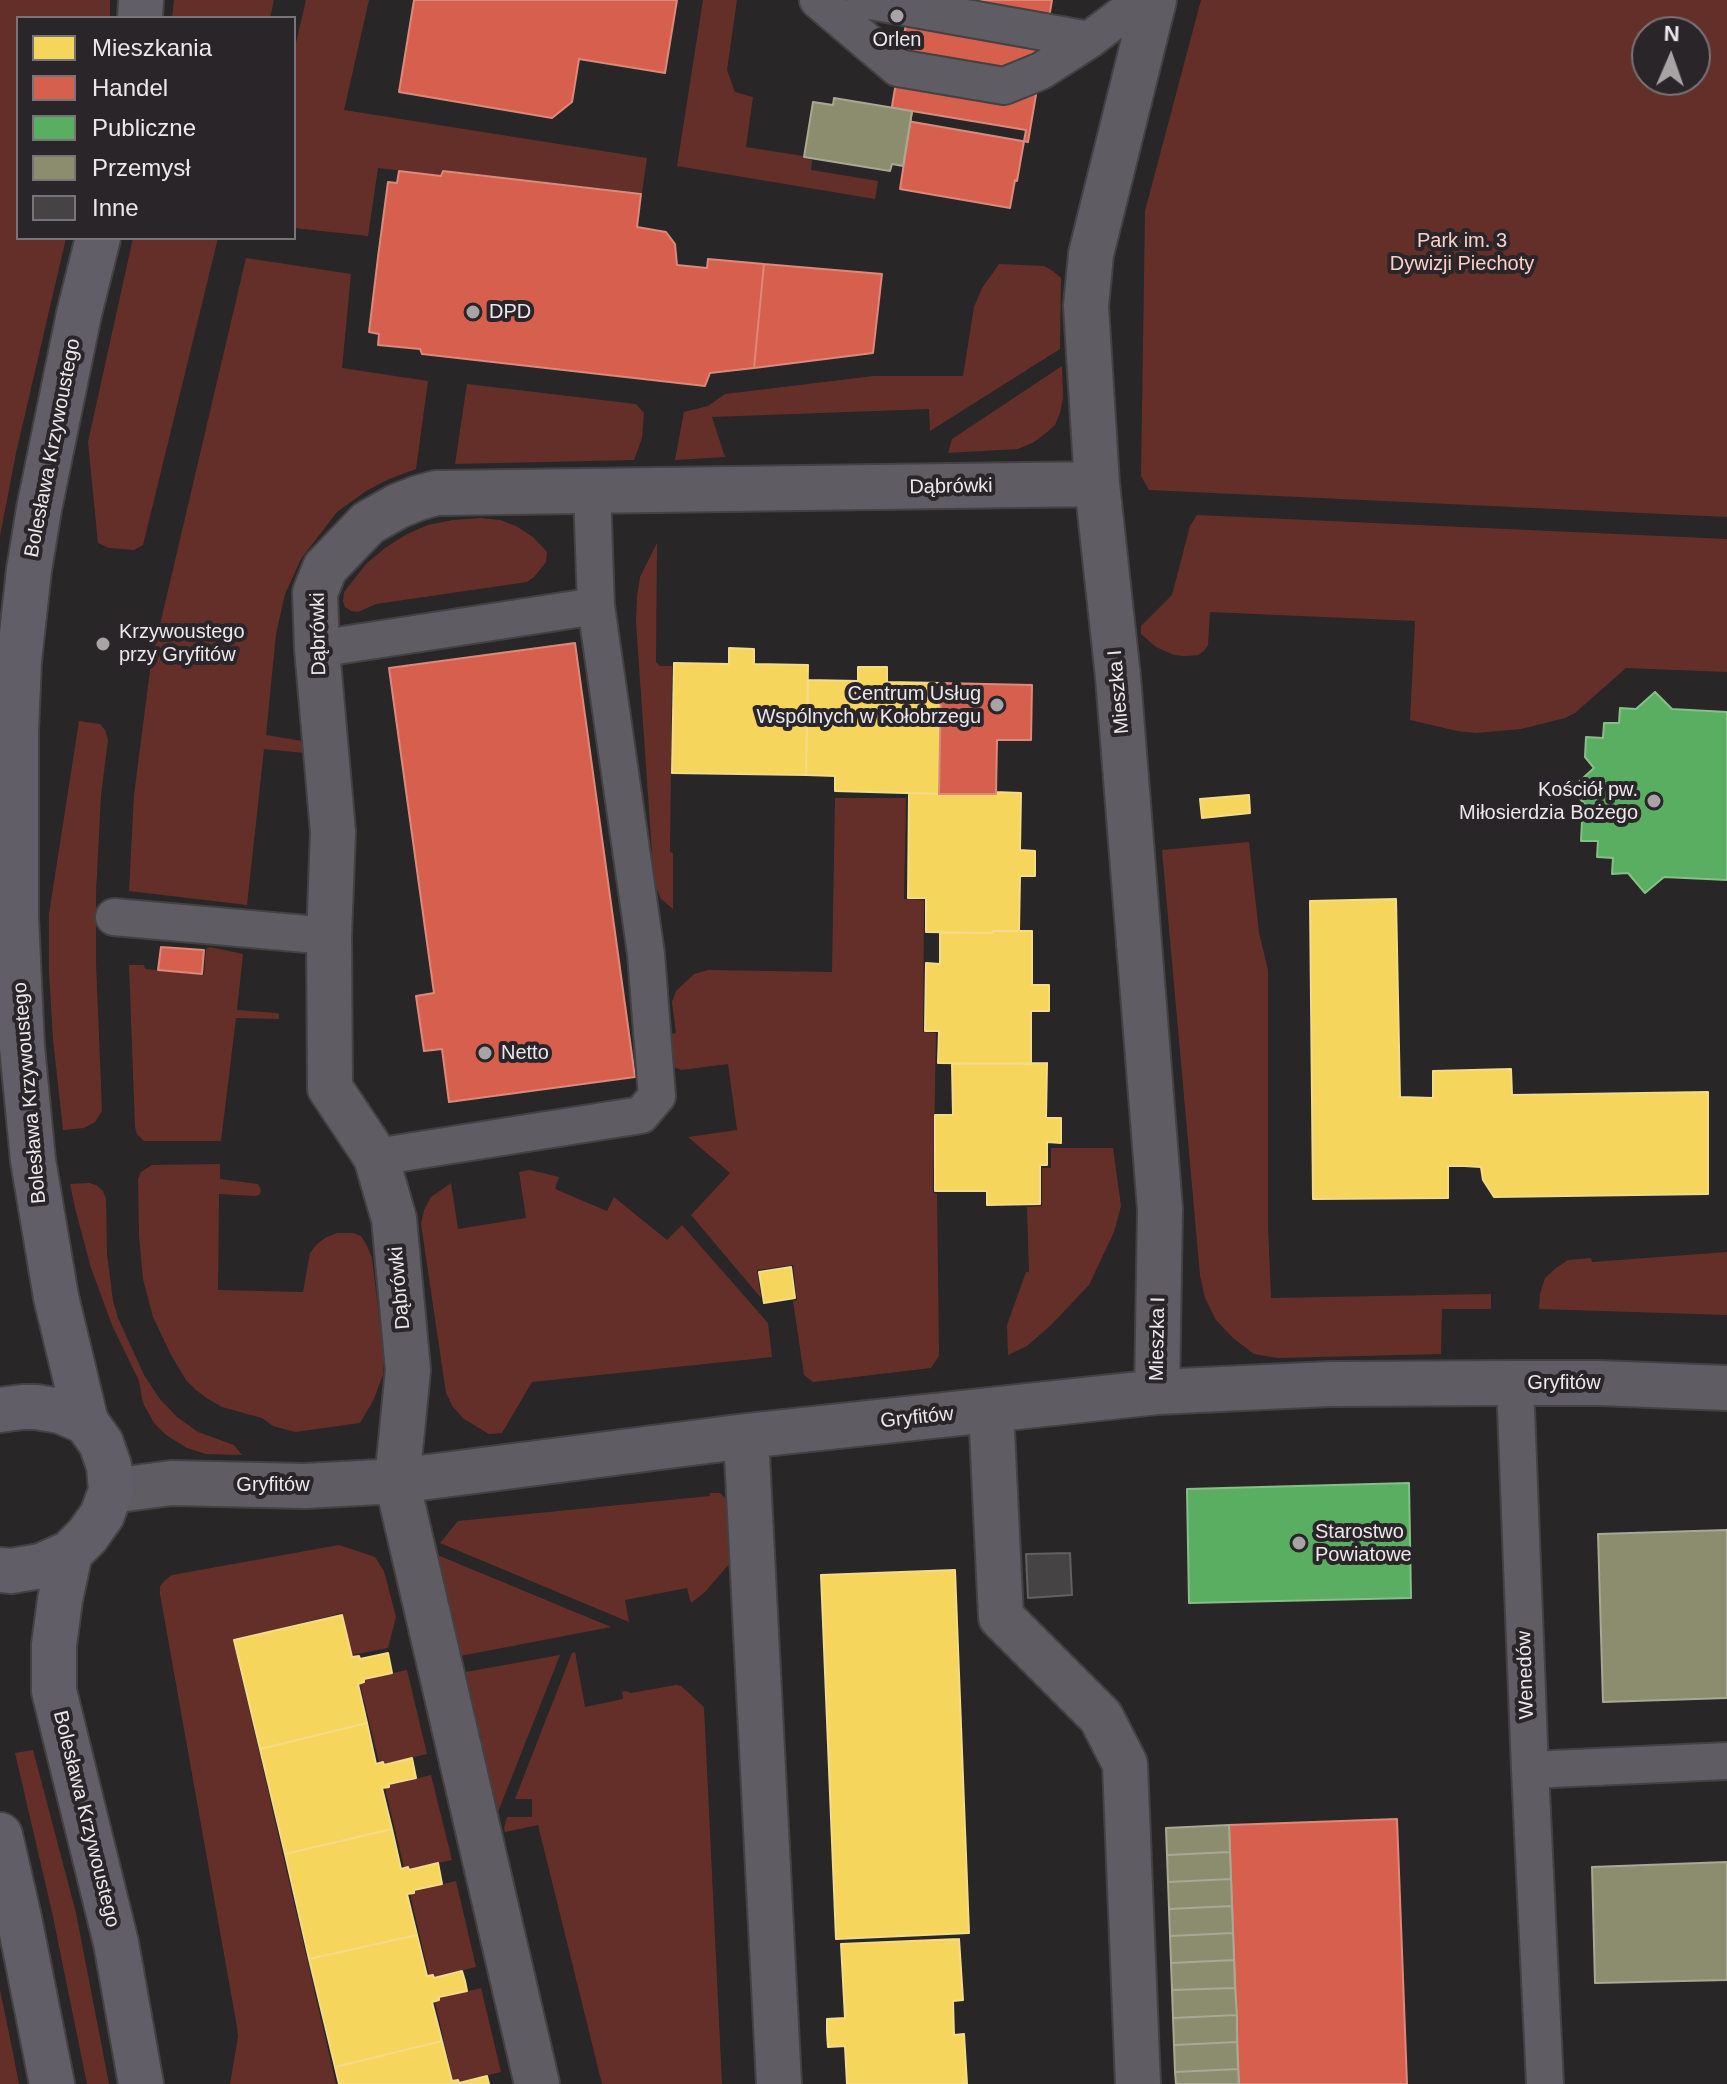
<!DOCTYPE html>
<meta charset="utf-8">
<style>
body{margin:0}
#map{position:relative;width:1727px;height:2084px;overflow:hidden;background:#282627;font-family:Helvetica,sans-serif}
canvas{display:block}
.legend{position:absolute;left:16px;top:16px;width:280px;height:224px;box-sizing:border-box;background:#292528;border:2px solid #777376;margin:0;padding:10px 14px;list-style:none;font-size:24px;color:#ebe8eb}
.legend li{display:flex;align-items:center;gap:16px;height:40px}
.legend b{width:40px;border:2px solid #777376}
.north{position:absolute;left:1631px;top:16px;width:80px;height:80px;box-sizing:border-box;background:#292528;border:2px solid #777376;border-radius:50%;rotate:2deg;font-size:22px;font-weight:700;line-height:32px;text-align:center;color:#ebe8eb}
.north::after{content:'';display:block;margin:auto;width:28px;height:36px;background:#a7a4a6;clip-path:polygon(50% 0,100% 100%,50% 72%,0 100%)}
</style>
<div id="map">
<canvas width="1727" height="2084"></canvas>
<ul class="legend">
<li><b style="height:22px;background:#f6d55c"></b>Mieszkania</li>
<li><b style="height:22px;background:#d6604d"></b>Handel</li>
<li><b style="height:22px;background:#5aae61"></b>Publiczne</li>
<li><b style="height:22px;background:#8c8c6e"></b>Przemysł</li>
<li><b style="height:22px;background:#454344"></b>Inne</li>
</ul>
<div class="north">N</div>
</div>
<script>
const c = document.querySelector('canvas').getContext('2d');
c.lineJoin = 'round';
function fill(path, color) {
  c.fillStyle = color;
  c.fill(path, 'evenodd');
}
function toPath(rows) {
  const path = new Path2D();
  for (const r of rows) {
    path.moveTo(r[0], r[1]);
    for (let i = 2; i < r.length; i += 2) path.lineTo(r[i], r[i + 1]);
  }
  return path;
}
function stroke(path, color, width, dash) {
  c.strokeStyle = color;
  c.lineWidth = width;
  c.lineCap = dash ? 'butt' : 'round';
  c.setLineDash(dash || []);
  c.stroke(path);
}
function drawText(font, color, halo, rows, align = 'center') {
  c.font = font + ' Helvetica,sans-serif';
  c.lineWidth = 8;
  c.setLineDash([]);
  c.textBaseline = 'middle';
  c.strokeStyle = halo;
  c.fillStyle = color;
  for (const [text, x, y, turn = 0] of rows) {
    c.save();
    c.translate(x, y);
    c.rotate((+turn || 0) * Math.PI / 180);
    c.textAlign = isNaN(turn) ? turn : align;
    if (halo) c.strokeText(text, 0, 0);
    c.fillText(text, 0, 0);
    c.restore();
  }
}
const green = toPath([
 [0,0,110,0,110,18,18,18,18,238,66,238,16,453,0,536],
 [174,0,274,0,270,18,172,18],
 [306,0,369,0,344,110,647,158,642,193,442,170,440,175,378,168,368,236,294,228,294,51],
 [703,0,737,0,727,70,735,92,753,97,746,147,803,156,803,158,812,160,811,170,878,181,875,199,677,166],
 [1201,0,1727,0,1727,517,1149,490,1141,476,1145,211],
 [1647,32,1695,32,1695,80,1647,80],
 [133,238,218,238,143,545,134,550,109,548,98,543,88,442],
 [246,258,351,274,342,368,428,381,416,469,389,479,366,491,337,512,301,559,285,594,276,634,266,735,308,742,307,750,304,753,264,749,247,905,129,891,134,795,151,663],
 [999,264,1044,266,1053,271,1061,278,1060,349,930,431,929,409,712,417,725,457,675,460,684,412,708,406,725,394,874,376,963,376,974,307,982,288],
 [1062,366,1063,398,1060,413,1055,425,1046,433,1034,442,1018,449,948,453,952,439],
 [467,384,636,404,644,413,642,438,634,460,455,464],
 [1197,515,1727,539,1727,672,1626,668,1575,713,1565,718,1521,729,1476,733,1457,731,1410,720,1415,621,1210,612,1208,645,1204,651,1198,655,1186,656,1174,655,1156,647,1141,634,1141,626,1172,595,1190,526],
 [481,518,500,520,516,526,533,537,547,552,546,562,534,577,527,582,376,604,358,612,351,611,345,607,343,601,344,592,367,563,385,548,407,534,428,525,453,520],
 [657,543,656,662,660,666,672,666,670,852,673,853,673,909,661,899,654,882,636,622,637,597,640,577],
 [79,721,100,724,105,730,108,740,101,795,96,893,96,962,102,1111,95,1122,84,1128,63,1130,53,1039,49,972,49,914],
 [835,798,906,798,904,899,924,900,923,1032,936,1033,933,1193,937,1194,939,1356,931,1368,813,1382,804,1375,793,1301,797,1300,793,1265,757,1270,761,1298,691,1215,730,1173,688,1137,737,1130,728,1064,681,1070,674,1067,669,1060,665,1035,676,1033,672,1002,676,991,694,974,708,970,832,972],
 [1249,842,1259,933,1268,970,1268,1225,1271,1298,1491,1294,1491,1309,1442,1309,1441,1354,1278,1358,1254,1354,1233,1338,1216,1320,1205,1298,1200,1275,1162,850],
 [210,947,243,954,237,1010,277,1013,279,1014,279,1019,236,1018,221,1141,144,1141,137,1134,135,1127,129,965,144,965,145,969,204,975,206,949],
 [1051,1148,1113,1148,1121,1206,1114,1232,1089,1285,1051,1325,1027,1346,1008,1355,1007,1325,1026,1272,1029,1272,1027,1207,1042,1206,1042,1168,1051,1168],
 [220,1164,220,1179,258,1184,261,1190,260,1194,256,1196,219,1194,218,1290,303,1292,310,1253,317,1244,325,1238,337,1233,353,1233,361,1236,367,1246,372,1258,384,1358,383,1375,374,1399,360,1423,295,1432,273,1426,262,1418,222,1407,208,1399,196,1390,186,1380,171,1355,153,1317,143,1279,139,1236,138,1179,141,1172,152,1165],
 [530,1170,559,1177,555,1189,607,1211,614,1197,667,1240,682,1225,768,1323,772,1357,532,1382,502,1433,489,1434,464,1419,453,1407,446,1393,421,1224,424,1210,431,1197,451,1183,458,1229,526,1218,519,1172],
 [89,1183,96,1185,103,1191,106,1199,107,1254,113,1301,118,1318,144,1375,159,1398,177,1417,198,1432,234,1445,242,1455,206,1454,187,1448,166,1435,154,1423,143,1403,139,1381,112,1325,91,1268,75,1208,70,1184],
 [1727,1252,1727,1315,1539,1309,1540,1294,1545,1278,1556,1268,1568,1260,1591,1258,1592,1262],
 [710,1493,720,1493,727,1500,735,1555,730,1563,705,1592,691,1603,687,1588,625,1600,629,1622,440,1543,458,1521,710,1496],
 [339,1545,375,1557,384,1571,396,1617,388,1648,352,1655,342,1613,233,1640,336,2084,230,2084,238,2037,237,2027,160,1594,160,1586,164,1581,172,1575],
 [435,1554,611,1627,455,1657],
 [575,1652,585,1707,623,1699,622,1692,626,1691,631,1693,676,1685,681,1686,704,1707,722,2084,602,2084,538,1825,505,1832,504,1828,507,1817,532,1817,532,1799,515,1799,572,1653],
 [560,1655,494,1822,460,1673],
 [407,1670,427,1754,385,1764,383,1761,379,1762,360,1684,365,1682,365,1679],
 [33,1750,76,1913,109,2084,87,2084,52,1912,15,1753],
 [431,1775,452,1860,409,1869,408,1867,404,1867,385,1788,390,1787,390,1785],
 [456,1881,476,1967,435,1977,434,1974,429,1975,410,1894,415,1893,415,1891],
 [481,1988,501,2072,459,2082,458,2079,453,2080,435,2002,440,2001,439,1998],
 [0,1990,12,2048,19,2084,0,2084]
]);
const homes = toPath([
 [729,648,754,649,754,664,808,665,806,775,672,773,674,663,729,664,729,648],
 [858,667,887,667,887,682,941,683,939,794,835,791,835,776,806,775,808,680,858,681,858,667],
 [995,792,1021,793,1020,850,1035,851,1035,876,1020,876,1019,931,993,931,993,933,926,932,926,898,908,898,909,793,996,794,995,792],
 [1249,795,1250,813,1202,818,1200,799,1249,795],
 [1396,899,1400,1097,1433,1098,1433,1071,1511,1069,1512,1095,1708,1092,1708,1194,1494,1197,1483,1180,1481,1167,1464,1166,1448,1166,1448,1198,1313,1199,1310,901,1396,899],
 [993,931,1032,931,1032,985,1049,985,1049,1011,1031,1011,1031,1064,938,1063,939,1031,925,1031,926,963,940,964,940,933,993,933,993,931],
 [1047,1063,1046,1118,1061,1118,1061,1143,1047,1142,1047,1165,1040,1165,1040,1204,987,1205,987,1191,935,1191,935,1115,953,1115,952,1064,1047,1063],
 [791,1267,795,1298,764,1303,759,1272,791,1267],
 [955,1570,969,1933,836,1939,821,1575,955,1570],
 [342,1615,352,1657,359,1656,360,1659,388,1653,392,1673,364,1679,364,1682,358,1684,367,1723,260,1749,234,1640,342,1615],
 [367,1723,376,1764,383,1762,384,1765,412,1758,416,1778,389,1784,389,1787,382,1788,392,1829,285,1854,260,1749,367,1723],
 [392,1829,401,1869,408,1867,409,1870,438,1863,442,1884,414,1890,414,1893,407,1894,417,1935,309,1959,285,1854,392,1829],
 [417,1935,427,1976,433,1975,434,1978,462,1971,465,1981,467,1991,439,1997,439,2000,432,2002,442,2041,335,2067,309,1959,417,1935],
 [959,1939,963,2000,953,2001,954,2035,964,2034,967,2084,847,2084,845,2046,828,2047,827,2032,827,2019,845,2018,841,1944,959,1939],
 [442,2041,452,2081,458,2080,459,2083,487,2076,489,2084,339,2084,335,2067,442,2041]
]);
const shops = toPath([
 [414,0,677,0,665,73,579,59,572,102,552,118,399,92,414,0],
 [910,0,1052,0,1028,142,890,118,910,0],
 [912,111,1026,130,1017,181,1015,180,1010,208,900,189,912,111],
 [399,171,441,176,443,171,641,194,637,227,666,232,675,244,677,265,707,268,708,259,764,264,754,368,710,373,705,386,422,354,420,349,378,345,379,334,369,332,378,257,388,182,397,183,399,171],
 [764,264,882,274,873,353,754,368,764,264],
 [575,643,635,1077,449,1102,442,1049,424,1051,416,996,434,993,389,668,575,643],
 [941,683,1032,685,1031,740,997,740,996,794,939,794,941,683],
 [161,947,204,950,202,974,158,970,161,947],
 [1397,1819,1407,2084,1239,2084,1229,1825,1397,1819]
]);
const public = toPath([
 [1655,692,1672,709,1727,712,1727,880,1664,877,1645,893,1628,873,1612,874,1613,858,1597,857,1598,841,1581,841,1582,821,1592,812,1571,789,1594,768,1585,757,1586,737,1603,738,1604,723,1619,723,1620,708,1636,709,1655,692],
 [1409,1483,1411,1598,1189,1603,1187,1489,1409,1483]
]);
const industry = toPath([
 [834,98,912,111,903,166,892,164,890,171,804,157,813,102,833,105,834,98],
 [1727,1530,1727,1698,1603,1702,1598,1534,1727,1530],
 [1229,1825,1230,1852,1167,1855,1166,1828,1229,1825],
 [1230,1852,1231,1879,1168,1882,1167,1855,1230,1852],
 [1727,1862,1727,1980,1595,1983,1592,1867,1727,1862],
 [1231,1879,1232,1906,1169,1909,1168,1882,1231,1879],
 [1232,1906,1233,1933,1170,1936,1169,1909,1232,1906],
 [1233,1933,1234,1960,1171,1963,1170,1936,1233,1933],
 [1234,1960,1235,1988,1172,1990,1171,1963,1234,1960],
 [1235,1988,1237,2015,1173,2018,1172,1990,1235,1988],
 [1237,2015,1237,2042,1174,2045,1173,2018,1237,2015],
 [1237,2042,1238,2069,1175,2072,1174,2045,1237,2042],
 [1238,2069,1239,2084,1176,2084,1175,2072,1238,2069]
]);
const building = toPath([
 [1070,1553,1072,1595,1028,1598,1026,1554,1070,1553]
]);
const lane = toPath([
 [818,0,898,68,1004,86,1041,71,1089,40,1142,0],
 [865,0,1089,40],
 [317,649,596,606],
 [114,917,329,936],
 [376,1157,641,1115,657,1096,646,954,596,606,592,492],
 [1515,1383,1530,1770,1727,1761],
 [1530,1770,1545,2084]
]);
const street = toPath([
 [1154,0,1091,254,1086,306,1097,484,1118,677,1160,1209,1157,1392],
 [991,1410,1001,1617,1101,1717,1125,1764,1138,2084],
 [746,1436,779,2084],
 [111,1491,171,1483,305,1486,397,1481,746,1436,1157,1392,1330,1384,1515,1383,1599,1383,1727,1388],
 [537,2084,397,1481,408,1370,394,1219,376,1157,330,1088,329,936,333,832,317,649,315,593,325,568,368,523,398,506,418,498,436,493,1097,484]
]);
const secondary = toPath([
 [140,18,141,0],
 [0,1410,22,1407,36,1407,60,1411,86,1422,101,1443,109,1466,111,1491,102,1515,87,1536,70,1553,41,1566,11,1571,0,1570],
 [86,1422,56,1297,33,1160,22,1047,16,917,16,731,19,661,29,570,39,509,79,314,98,238],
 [70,1553,60,1600,54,1645,54,1691,116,1943,141,2084],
 [0,1835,19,1918,52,2084]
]);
const markers = [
 [897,16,8,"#a7a4a6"],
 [473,312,8,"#a7a4a6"],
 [103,644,8,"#a7a4a6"],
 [997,705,8,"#a7a4a6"],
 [1654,801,8,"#a7a4a6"],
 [485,1053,8,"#a7a4a6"],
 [1299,1543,8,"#a7a4a6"]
];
const poiNames = [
 ["Orlen",897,40,"center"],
 ["DPD",489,312],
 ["Krzywoustego",119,632],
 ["przy Gryfitów",119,655],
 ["Centrum Usług",981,694,"right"],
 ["Wspólnych w Kołobrzegu",981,717,"right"],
 ["Kościół pw.",1638,790,"right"],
 ["Miłosierdzia Bożego",1638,813,"right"],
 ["Netto",501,1053],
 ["Starostwo",1315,1532],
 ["Powiatowe",1315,1555]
];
const parkNames = [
 ["Park im. 3",1462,241],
 ["Dywizji Piechoty",1462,264]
];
const streetNames = [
 ["Bolesława Krzywoustego",53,448,-79],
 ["Dąbrówki",951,487,-1],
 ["Dąbrówki",319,634,-91],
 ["Mieszka I",1119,692,-95],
 ["Bolesława Krzywoustego",30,1093,-95],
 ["Dąbrówki",400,1288,-95],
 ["Mieszka I",1158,1339,-89],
 ["Gryfitów",1564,1383],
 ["Gryfitów",917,1418,-6],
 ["Gryfitów",273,1485],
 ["Wenedów",1526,1675,-92],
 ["Bolesława Krzywoustego",86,1819,76]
];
fill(green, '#652f29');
fill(homes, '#f6d55c');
stroke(homes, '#f3db87', 2);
fill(shops, '#d6604d');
stroke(shops, '#dc897c', 2);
fill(public, '#5aae61');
stroke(public, '#86bf8a', 2);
fill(industry, '#8c8c6e');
stroke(industry, '#a8a894', 2);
fill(building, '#454344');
stroke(building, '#626061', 2);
stroke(lane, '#434142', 40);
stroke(street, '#434142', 48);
stroke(secondary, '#434142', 48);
stroke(lane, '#5f5c64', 36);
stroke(street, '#5f5c64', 44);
stroke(secondary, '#625e68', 44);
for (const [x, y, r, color] of markers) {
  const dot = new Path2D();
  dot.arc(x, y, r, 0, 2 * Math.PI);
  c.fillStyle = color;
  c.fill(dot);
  stroke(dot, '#292528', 3);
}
drawText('20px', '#ebe8eb', '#292528', poiNames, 'left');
drawText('20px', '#fccfc8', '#292528', parkNames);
drawText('20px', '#ebe8eb', '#292528', streetNames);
</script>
